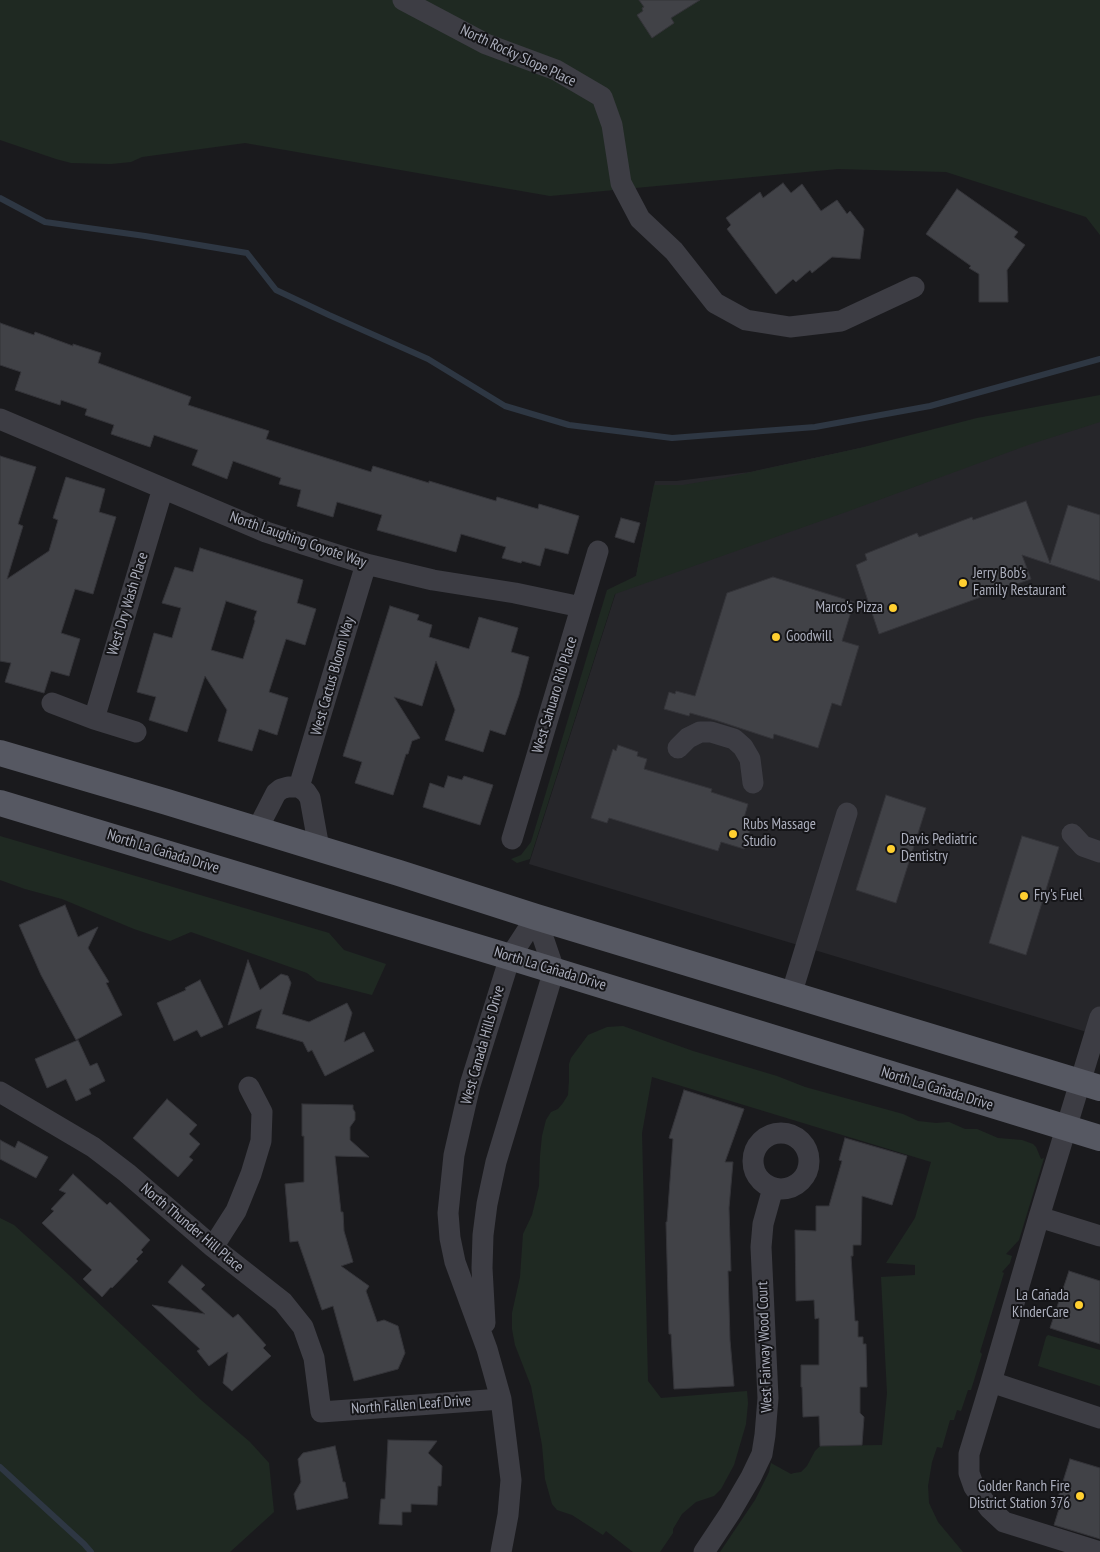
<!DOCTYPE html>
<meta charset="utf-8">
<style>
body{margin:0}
canvas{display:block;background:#1a1a1d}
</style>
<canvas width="1100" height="1552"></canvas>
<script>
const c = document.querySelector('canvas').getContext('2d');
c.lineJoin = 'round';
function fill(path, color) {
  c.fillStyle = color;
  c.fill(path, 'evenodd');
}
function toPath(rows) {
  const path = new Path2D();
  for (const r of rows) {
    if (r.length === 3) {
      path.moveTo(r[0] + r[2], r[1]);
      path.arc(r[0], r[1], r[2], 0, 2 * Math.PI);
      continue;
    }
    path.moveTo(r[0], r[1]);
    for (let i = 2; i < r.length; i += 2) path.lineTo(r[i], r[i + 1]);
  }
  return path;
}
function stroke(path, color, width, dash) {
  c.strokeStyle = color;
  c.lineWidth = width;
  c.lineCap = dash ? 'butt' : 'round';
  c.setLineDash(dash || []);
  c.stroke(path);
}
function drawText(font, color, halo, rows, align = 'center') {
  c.font = font + ' "PT Sans Narrow",sans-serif';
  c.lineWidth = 4;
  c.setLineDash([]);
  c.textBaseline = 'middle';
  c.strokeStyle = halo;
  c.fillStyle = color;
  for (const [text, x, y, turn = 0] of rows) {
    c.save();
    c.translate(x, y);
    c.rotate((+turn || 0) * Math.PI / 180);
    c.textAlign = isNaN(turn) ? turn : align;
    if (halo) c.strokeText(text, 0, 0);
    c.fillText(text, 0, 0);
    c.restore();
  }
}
const built = toPath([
 [1100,402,1100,1036,529,864,618,586,636,576,655,481,676,481,750,472,860,448]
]);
const green = toPath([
 [0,0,1100,0,1100,235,1086,217,946,172,838,169,550,196,245,143,142,157,131,162,111,164,71,163,56,159,0,140],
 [1100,395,1100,422,1028,445,849,511,615,594,530,859,517,863,511,859,521,855,531,842,607,590,636,576,654,485,683,485,724,478,860,448,977,418],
 [0,836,329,933,344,950,386,964,372,995,317,981,307,973,191,932,170,941,134,929,62,899,25,889,0,880],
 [623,1026,693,1051,777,1076,805,1087,903,1114,918,1121,936,1123,949,1122,965,1129,977,1129,998,1138,1022,1140,1033,1144,1036,1147,1041,1159,1044,1158,1019,1240,1006,1254,1012,1256,1010,1263,1002,1272,1004,1273,980,1352,982,1354,971,1390,968,1390,961,1411,957,1410,954,1420,950,1420,942,1448,937,1447,932,1462,928,1486,929,1503,938,1522,963,1552,720,1552,755,1500,769,1472,771,1463,791,1474,794,1473,801,1472,807,1466,815,1451,820,1446,882,1445,887,1393,881,1277,915,1275,915,1265,886,1263,915,1218,931,1162,652,1077,642,1133,648,1381,661,1398,747,1391,748,1403,746,1424,734,1465,721,1489,714,1496,696,1502,682,1514,673,1529,673,1533,660,1552,633,1552,606,1531,603,1535,572,1515,557,1510,552,1504,545,1479,542,1445,531,1386,515,1345,512,1329,512,1313,520,1277,523,1234,532,1215,539,1186,540,1156,542,1136,546,1120,551,1112,558,1109,563,1103,568,1095,569,1081,569,1064,571,1058,588,1035,607,1027],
 [0,1218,14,1225,70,1276,201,1400,250,1442,269,1463,274,1512,230,1552,0,1552],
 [1048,1335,1100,1350,1100,1386,1038,1366,1046,1337]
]);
const stream = toPath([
 [0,198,45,222,145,236,247,253,276,290,329,315,428,359,505,406,569,425,672,438,815,427,930,406,1100,359],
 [0,1467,84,1544,91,1552]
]);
const building = toPath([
 [639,0,700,0,671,18,674,23,652,38,637,15,643,11,642,8,644,7,639,0],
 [783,183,791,193,802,184,821,211,837,200,847,214,850,211,864,229,860,259,832,257,812,273,810,270,796,282,793,279,776,294,727,229,731,225,726,218,760,192,763,198,783,183],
 [957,189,1018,232,1014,237,1025,245,1007,270,1008,302,979,302,979,274,969,268,971,266,926,234,957,189],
 [0,323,34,335,35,332,73,346,73,344,101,353,98,363,191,397,188,405,269,431,266,439,371,472,373,466,429,483,429,481,496,501,497,497,538,509,539,504,579,516,568,554,545,548,540,566,522,561,521,563,502,558,506,547,461,534,456,552,377,530,382,515,337,502,333,517,297,506,301,490,279,484,281,478,233,461,227,479,192,465,198,450,154,435,150,447,111,434,114,425,85,415,87,409,61,400,60,405,15,390,21,372,0,365,0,323],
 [0,456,36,467,18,524,23,526,7,579,49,551,58,520,53,518,66,477,105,489,99,512,116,517,93,594,75,589,61,633,80,639,69,676,51,671,44,693,5,682,11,663,0,661,0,456],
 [1026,501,1050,563,1068,505,1100,515,1100,581,1022,555,1031,579,879,634,856,565,867,560,865,554,917,533,919,537,972,517,973,520,1026,501],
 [621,518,640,523,634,543,615,537,621,518],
 [200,548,303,580,297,603,316,609,305,645,286,639,269,692,288,698,277,735,259,729,252,751,218,741,227,710,205,676,187,732,149,720,156,697,137,692,154,633,172,638,181,608,162,603,175,567,193,572,200,548],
 [226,601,257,611,254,619,255,621,243,659,211,650,226,601],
 [773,577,854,602,842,641,859,646,841,706,832,703,818,748,774,734,773,739,715,720,690,713,689,716,664,709,669,692,675,694,676,691,695,696,727,593,773,577],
 [390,606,419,615,417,620,432,625,429,637,469,649,479,617,518,628,511,652,529,657,519,695,505,735,490,730,483,752,445,740,455,710,436,661,422,706,394,697,420,738,412,741,408,754,406,754,393,795,355,783,362,762,343,756,390,606],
 [618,745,638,752,637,756,647,759,644,769,712,789,711,792,748,804,744,818,753,821,744,849,721,842,718,851,609,818,607,823,591,818,613,749,616,751,618,745],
 [448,776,462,780,464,776,493,785,480,825,423,807,430,783,444,788,448,776],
 [886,795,926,808,896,903,856,890,886,795],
 [1022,836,1059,847,1026,955,989,943,1022,836],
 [65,905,78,937,98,927,88,948,109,982,106,983,122,1015,76,1040,41,975,19,925,65,905],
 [248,960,260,990,281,974,288,976,291,983,282,1014,309,1022,347,1003,352,1013,344,1042,364,1032,374,1051,325,1076,312,1050,308,1052,303,1042,256,1028,262,1009,228,1025,248,960],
 [200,980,223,1027,201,1037,197,1030,174,1041,157,1003,186,990,185,988,200,980],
 [78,1040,90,1066,97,1063,105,1081,89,1089,91,1094,76,1101,66,1079,47,1088,35,1059,78,1040],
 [684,1090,744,1109,725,1162,733,1162,729,1208,731,1271,728,1271,730,1340,734,1386,674,1389,671,1334,669,1334,666,1222,667,1222,673,1139,669,1138,684,1090],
 [167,1099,197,1125,189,1134,200,1144,189,1157,193,1160,178,1177,133,1138,167,1099],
 [302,1104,353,1105,353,1109,355,1112,355,1120,350,1127,350,1140,369,1157,335,1156,341,1212,343,1212,344,1231,353,1262,341,1266,369,1286,366,1291,377,1322,384,1320,398,1326,405,1353,398,1369,354,1381,333,1306,322,1310,298,1241,290,1242,285,1184,304,1182,304,1136,302,1136,302,1104],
 [845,1138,907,1156,892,1205,862,1196,861,1245,853,1245,853,1256,851,1256,855,1321,858,1321,858,1337,863,1337,863,1344,866,1344,867,1387,860,1387,860,1413,864,1417,862,1445,820,1446,819,1416,803,1417,802,1387,801,1387,801,1365,819,1365,819,1318,815,1319,814,1300,796,1301,795,1230,816,1231,816,1206,829,1206,842,1161,839,1160,845,1138],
 [0,1140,15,1148,18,1141,48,1157,36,1178,0,1159,0,1140],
 [73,1174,107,1205,110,1202,150,1240,141,1250,143,1252,136,1259,138,1261,112,1288,111,1287,102,1297,83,1279,92,1270,42,1223,54,1211,51,1209,66,1193,59,1190,73,1174],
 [182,1265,205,1285,201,1289,233,1318,238,1314,266,1345,263,1348,271,1356,232,1391,223,1383,228,1352,209,1366,197,1351,200,1349,152,1305,205,1314,168,1282,182,1265],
 [1069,1271,1100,1281,1100,1344,1050,1328,1069,1271],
 [388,1440,437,1441,428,1453,442,1466,441,1486,438,1486,437,1505,411,1504,411,1512,402,1512,402,1525,379,1524,381,1499,385,1499,388,1440],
 [335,1446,343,1482,345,1482,348,1498,297,1510,294,1494,301,1482,298,1459,303,1453,335,1446],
 [1070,1459,1100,1468,1100,1539,1054,1525,1059,1509,1055,1507,1070,1459]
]);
const minor = toPath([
 [403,0,486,44,556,70,602,97,612,125,621,183,640,219,674,251,715,303,746,320,790,327,841,321,914,287],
 [0,419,266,532,303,544,366,564,433,580,515,593,581,607],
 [52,703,94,719,136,732],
 [94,719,163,488],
 [678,748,688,738,700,732,711,732,734,739,743,747,750,759,753,783],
 [299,787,366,564],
 [257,830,276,793,281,789,288,787,299,787,306,792,310,798,319,848],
 [1072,834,1083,846,1100,852],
 [512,839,598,551],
 [791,995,847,813],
 [1100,1017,1039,1217,991,1382,1100,1418],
 [0,1092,93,1147,127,1173,213,1247,283,1302,303,1327,314,1358,321,1412,501,1399],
 [781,1161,28],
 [1039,1217,1100,1236],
 [213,1247,236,1211,251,1174,261,1141,262,1112,249,1087],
 [485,1323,482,1268,483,1235,487,1204,496,1162,554,970,536,917],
 [991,1382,969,1454,969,1473,974,1487,989,1508,1004,1522,1100,1552],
 [501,1552,508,1515,511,1480,501,1399,487,1349,455,1262,450,1238,448,1213,454,1155,470,1085,510,957,536,917],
 [704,1552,730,1513,751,1477,762,1454,765,1435,768,1398,761,1247,763,1224,773,1188]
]);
const major = toPath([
 [0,753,167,802,399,873,536,917,1100,1088],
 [0,803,510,957,1100,1138]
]);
const markers = [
 [963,583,5,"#ffcf30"],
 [893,608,5,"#ffcf30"],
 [776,637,5,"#ffcf30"],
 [733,834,5,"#ffcf30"],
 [891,849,5,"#ffcf30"],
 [1024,896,5,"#ffcf30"],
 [1079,1305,5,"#ffcf30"],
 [1080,1496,5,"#ffcf30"]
];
const streetNames = [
 ["North Rocky Slope Place",518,56,25],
 ["North Laughing Coyote Way",298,540,19],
 ["West Dry Wash Place",128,604,-73],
 ["West Cactus Bloom Way",333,676,-74],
 ["West Sahuaro Rib Place",555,695,-73],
 ["North La Cañada Drive",163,852,17],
 ["North La Cañada Drive",550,969,17],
 ["West Canada Hills Drive",483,1045,-74],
 ["North La Cañada Drive",937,1089,17],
 ["North Thunder Hill Place",192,1228,40],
 ["West Fairway Wood Court",765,1347,-92],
 ["North Fallen Leaf Drive",411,1405,-4]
];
const poiNames = [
 ["Jerry Bob's",973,574],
 ["Family Restaurant",973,591],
 ["Marco's Pizza",883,608,"right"],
 ["Goodwill",786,637],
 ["Rubs Massage",743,825],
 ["Studio",743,842],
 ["Davis Pediatric",901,840],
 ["Dentistry",901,857],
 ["Fry's Fuel",1034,896],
 ["La Cañada",1069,1296,"right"],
 ["KinderCare",1069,1313,"right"],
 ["Golder Ranch Fire",1070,1487,"right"],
 ["District Station 376",1070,1504,"right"]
];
fill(built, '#26262a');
fill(green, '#1f2922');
stroke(stream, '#2e3743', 6);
fill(building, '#414247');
stroke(building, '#343439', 1);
stroke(minor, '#3d3d44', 21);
stroke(major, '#565862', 26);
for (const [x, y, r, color] of markers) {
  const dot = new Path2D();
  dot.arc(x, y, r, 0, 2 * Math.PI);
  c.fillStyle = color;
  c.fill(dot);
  stroke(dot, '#151518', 2);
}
drawText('15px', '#acafbd', '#151518', streetNames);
drawText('15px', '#acafbd', '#151518', poiNames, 'left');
</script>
